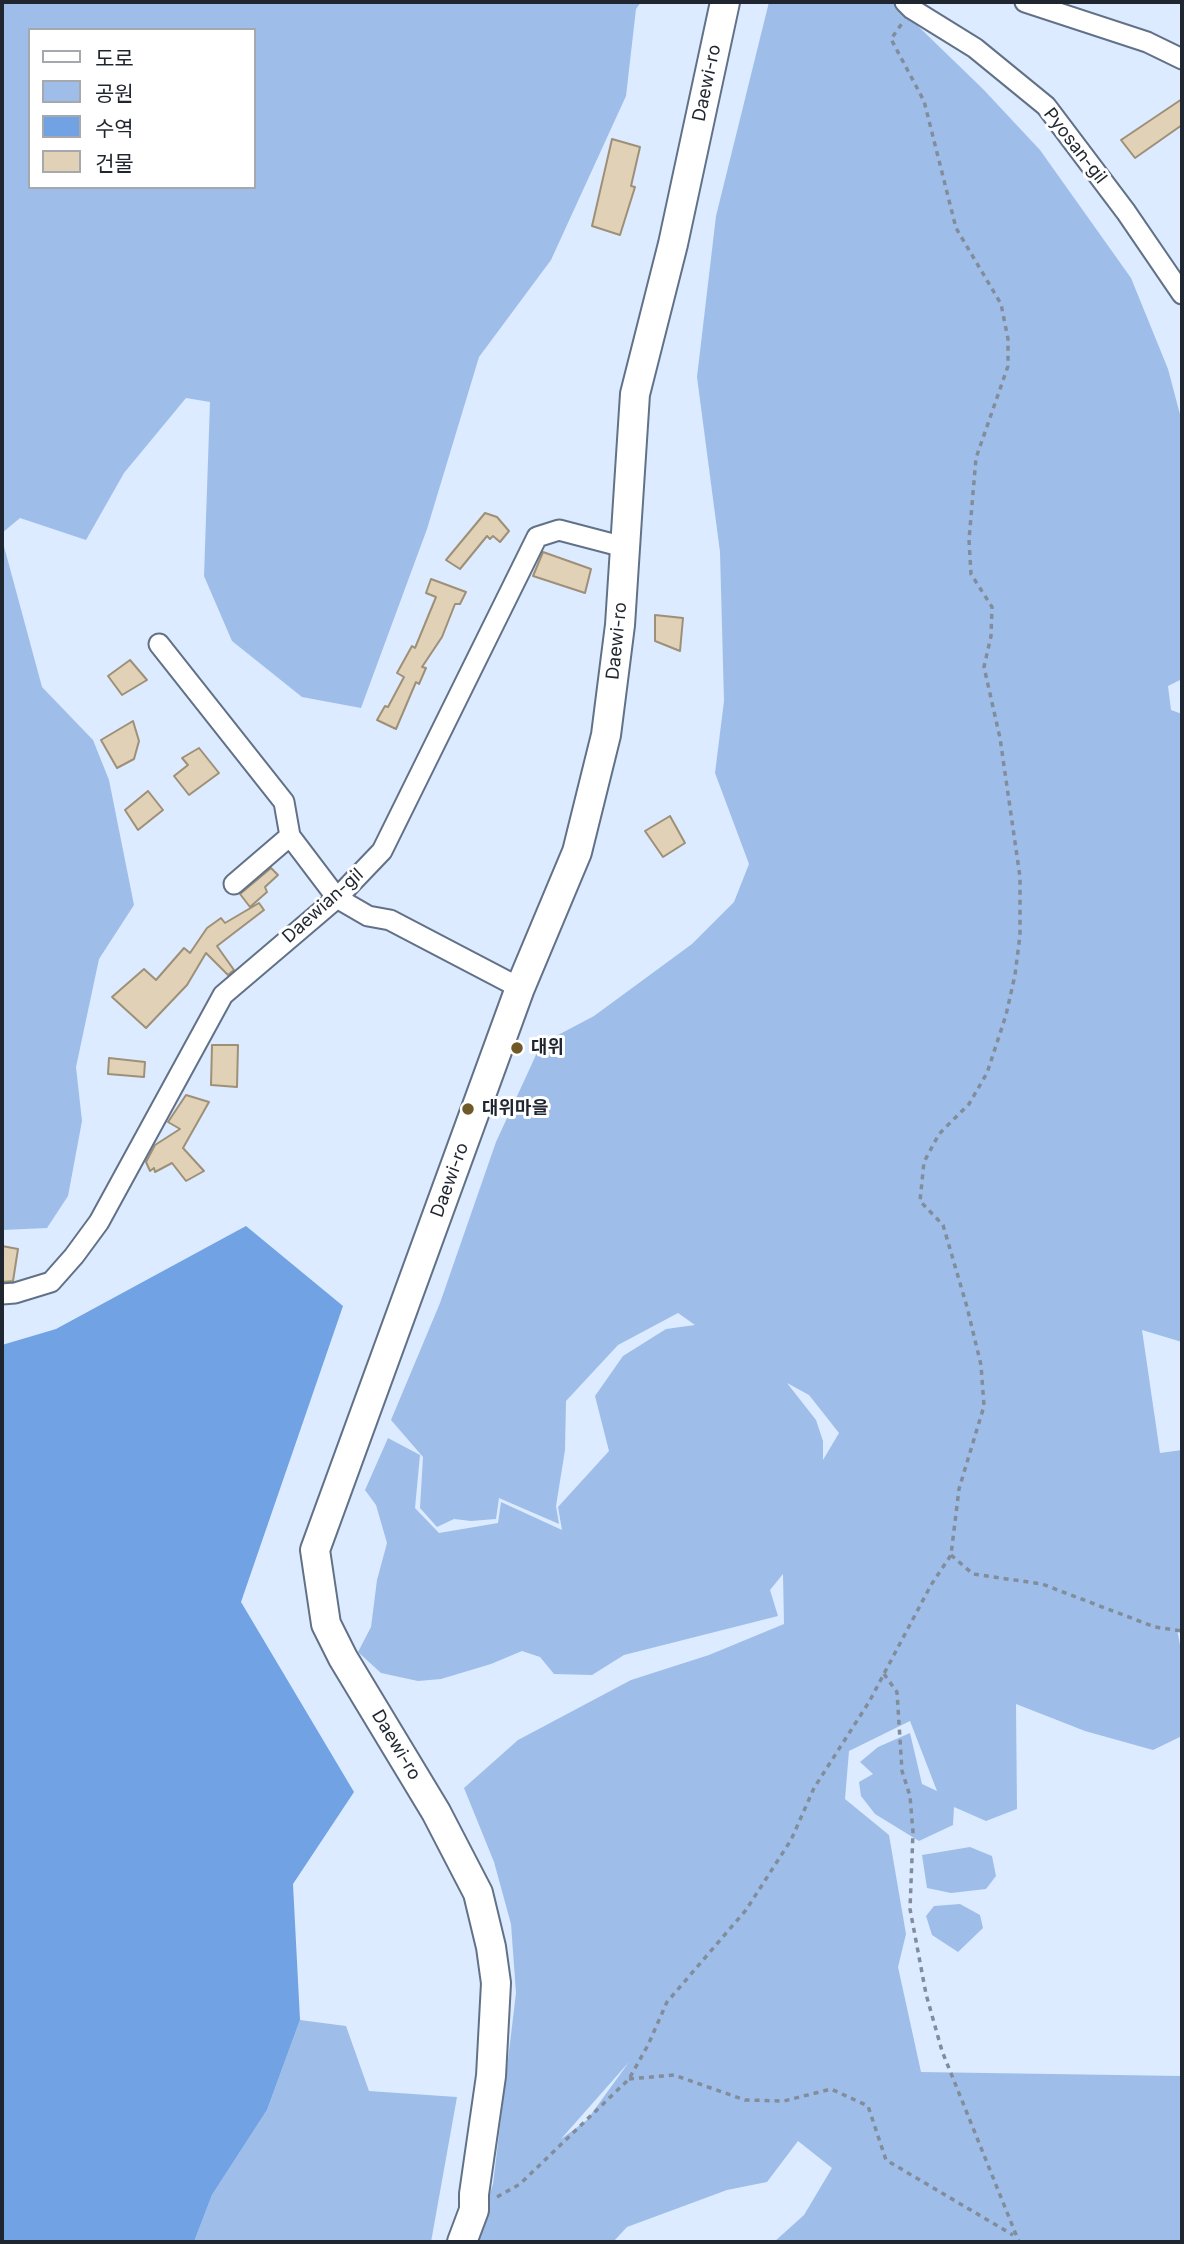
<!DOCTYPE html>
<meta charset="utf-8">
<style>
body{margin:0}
#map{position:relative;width:1184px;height:2244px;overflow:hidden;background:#dcebff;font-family:Inter,"Noto Sans KR",sans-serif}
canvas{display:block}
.frame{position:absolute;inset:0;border:4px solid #1f262f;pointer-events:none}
.legend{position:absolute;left:28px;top:28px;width:228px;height:161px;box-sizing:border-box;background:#fff;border:2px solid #a5a8ac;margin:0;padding:9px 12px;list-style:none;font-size:21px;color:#1f262f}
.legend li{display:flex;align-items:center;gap:14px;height:35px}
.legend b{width:35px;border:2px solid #a5a8ac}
</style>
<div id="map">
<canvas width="1184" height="2244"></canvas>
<div class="frame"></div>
<ul class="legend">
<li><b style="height:9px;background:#fff"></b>도로</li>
<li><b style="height:19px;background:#9ebee9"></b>공원</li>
<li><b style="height:19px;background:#71a2e3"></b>수역</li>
<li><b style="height:19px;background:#e0d1b7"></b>건물</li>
</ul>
</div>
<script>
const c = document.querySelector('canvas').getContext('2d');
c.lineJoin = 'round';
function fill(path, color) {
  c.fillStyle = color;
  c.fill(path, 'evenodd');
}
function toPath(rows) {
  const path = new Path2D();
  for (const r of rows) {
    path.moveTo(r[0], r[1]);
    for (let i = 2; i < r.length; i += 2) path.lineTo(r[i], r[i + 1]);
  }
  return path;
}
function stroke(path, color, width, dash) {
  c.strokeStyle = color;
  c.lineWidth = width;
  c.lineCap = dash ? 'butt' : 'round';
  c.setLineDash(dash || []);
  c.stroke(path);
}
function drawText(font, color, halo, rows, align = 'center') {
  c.font = font + ' Inter,"Noto Sans KR",sans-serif';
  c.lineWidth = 6;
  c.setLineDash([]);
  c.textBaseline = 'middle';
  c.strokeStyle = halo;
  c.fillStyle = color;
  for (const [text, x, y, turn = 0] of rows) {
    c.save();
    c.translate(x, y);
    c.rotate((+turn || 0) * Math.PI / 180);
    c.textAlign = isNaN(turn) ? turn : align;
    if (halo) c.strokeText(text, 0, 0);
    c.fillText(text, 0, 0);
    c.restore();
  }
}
const green = toPath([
 [2,2,641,2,636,9,626,96,551,260,479,357,427,529,361,708,302,697,232,641,204,576,210,402,186,398,124,473,86,540,20,518,2,533],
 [30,30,254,30,254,187,30,187],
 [769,2,893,2,983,89,1040,150,1131,278,1168,369,1182,422,1182,679,1168,686,1171,710,1182,714,1182,1342,1142,1330,1160,1453,1182,1450,1182,1629,1177,1629,1182,1656,1182,1736,1153,1750,1085,1731,1016,1704,1017,1809,986,1821,954,1807,953,1825,919,1841,875,1814,861,1796,859,1782,873,1774,860,1762,878,1747,910,1733,922,1784,937,1791,910,1721,849,1751,845,1799,889,1835,906,1934,898,1967,921,2072,1182,2076,1182,2242,774,2242,804,2215,832,2168,798,2141,767,2182,727,2190,627,2227,613,2242,474,2242,493,2184,516,1993,511,1924,494,1862,464,1788,518,1740,631,1680,709,1655,784,1624,783,1574,770,1590,778,1616,624,1655,592,1675,554,1674,540,1657,522,1651,491,1664,441,1679,418,1681,381,1673,358,1652,371,1627,377,1580,387,1543,376,1505,365,1490,388,1438,420,1455,415,1508,439,1533,498,1523,501,1502,562,1530,558,1507,609,1451,595,1396,623,1356,666,1329,695,1325,678,1313,618,1345,566,1401,565,1450,556,1506,559,1524,499,1498,496,1519,471,1521,454,1519,437,1527,420,1508,423,1457,391,1420,440,1303,496,1142,541,1044,594,1016,692,944,734,902,749,864,715,773,724,701,720,552,697,377,716,216],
 [787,1383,809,1395,839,1433,823,1460,823,1441,816,1420],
 [629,2062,587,2120,561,2139],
 [2,539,42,687,93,740,109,780,134,905,99,959,76,1067,82,1121,68,1196,47,1228,2,1230],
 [970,1847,992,1856,996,1876,986,1889,951,1893,927,1888,922,1855],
 [960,1904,980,1915,983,1928,958,1952,932,1935,926,1916,934,1906],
 [300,2020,346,2026,369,2091,457,2097,431,2242,194,2242,212,2195,267,2110]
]);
const water = toPath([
 [246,1226,343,1306,241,1602,354,1792,293,1884,300,2020,267,2110,212,2195,194,2242,2,2242,2,1345,56,1329]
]);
const building = toPath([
 [1182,99,1182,125,1135,158,1121,140,1182,99],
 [612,139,640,147,631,186,635,187,620,235,592,226,612,139],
 [485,513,497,517,509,531,500,542,493,536,490,539,487,536,460,569,446,560,485,513],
 [543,552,591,569,585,593,533,576,543,552],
 [431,579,466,592,460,604,455,604,442,637,422,667,426,668,419,684,416,682,396,729,377,720,385,706,388,707,404,677,397,673,412,646,415,648,436,597,426,593,431,579],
 [655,615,683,618,680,651,655,641,655,615],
 [130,660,147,680,122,695,108,676,130,660],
 [133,721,139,741,134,759,117,768,101,740,133,721],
 [199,748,219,773,189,795,174,776,188,765,182,758,199,748],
 [148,791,163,810,138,830,125,810,148,791],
 [670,816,685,843,663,857,645,831,670,816],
 [271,868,278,875,265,887,267,892,250,907,240,894,271,868],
 [259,903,264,910,217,946,234,970,228,975,206,953,187,985,146,1028,112,997,144,969,156,980,184,948,190,953,207,928,221,918,225,923,259,903],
 [212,1045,238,1045,237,1087,211,1085,212,1045],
 [109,1058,145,1062,144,1077,108,1074,109,1058],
 [186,1095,209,1102,183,1148,204,1171,186,1181,172,1163,155,1172,154,1168,150,1171,146,1162,155,1145,180,1129,168,1122,186,1095],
 [2,1246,18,1249,13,1281,2,1282,2,1246]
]);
const path = toPath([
 [951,1555,973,1574,1042,1584,1155,1627,1182,1631],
 [884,1674,897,1692,902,1771,910,1796,913,1832,910,1909,926,1994,942,2051,1019,2242],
 [629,2079,674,2075,745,2100,784,2101,831,2089,868,2106,886,2160,1013,2235],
 [497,2197,520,2184,629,2079,648,2045,667,2002,746,1910,791,1840,814,1788,869,1702,931,1585,951,1555,959,1489,984,1406,981,1365,967,1307,943,1225,920,1201,924,1162,939,1134,969,1104,987,1073,1006,1015,1015,975,1020,935,1020,877,1000,738,984,667,991,636,992,607,971,574,969,540,976,458,1008,366,1008,339,1001,304,956,228,924,101,891,39,903,22]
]);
const street = toPath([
 [905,2,912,9,975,48,1046,106,1126,212,1182,294],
 [1025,2,1147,42,1182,59],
 [159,644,284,802,290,836,337,898,368,916,390,920,520,988],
 [234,884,290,836],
 [2,1294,15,1293,51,1282,74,1256,99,1222,223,995,337,898,382,851,537,537,559,530,624,547]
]);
const secondary = toPath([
 [462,2242,474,2210,474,2194,491,2076,496,1983,491,1947,478,1893,436,1812,343,1658,326,1624,315,1550,520,988,577,852,606,735,620,625,635,394,673,244,725,2]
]);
const markers = [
 [517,1048,7,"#705929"],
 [468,1109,7,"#705929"]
];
const streetNames = [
 ["Daewi-ro",707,83,-78],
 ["Pyosan-gil",1075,146,52],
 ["Daewi-ro",617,641,-84],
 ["Daewian-gil",323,906,-42],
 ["Daewi-ro",450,1180,-70],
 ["Daewi-ro",396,1745,59]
];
const poiNames = [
 ["대위",531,1048],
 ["대위마을",482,1109]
];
fill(green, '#9ebee9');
fill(water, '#71a2e3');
fill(building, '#e0d1b7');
stroke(building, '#9e9077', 2);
stroke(street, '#617187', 23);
stroke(secondary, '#617187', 32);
stroke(path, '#828d9c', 3.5, [5, 5]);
stroke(street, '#fff', 19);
stroke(secondary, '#fff', 28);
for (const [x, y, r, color] of markers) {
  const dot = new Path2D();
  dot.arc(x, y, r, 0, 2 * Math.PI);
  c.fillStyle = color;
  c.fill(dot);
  stroke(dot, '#fff', 2.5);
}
drawText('18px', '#1f262f', '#fff', streetNames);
drawText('bold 18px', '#1f262f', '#fff', poiNames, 'left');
</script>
